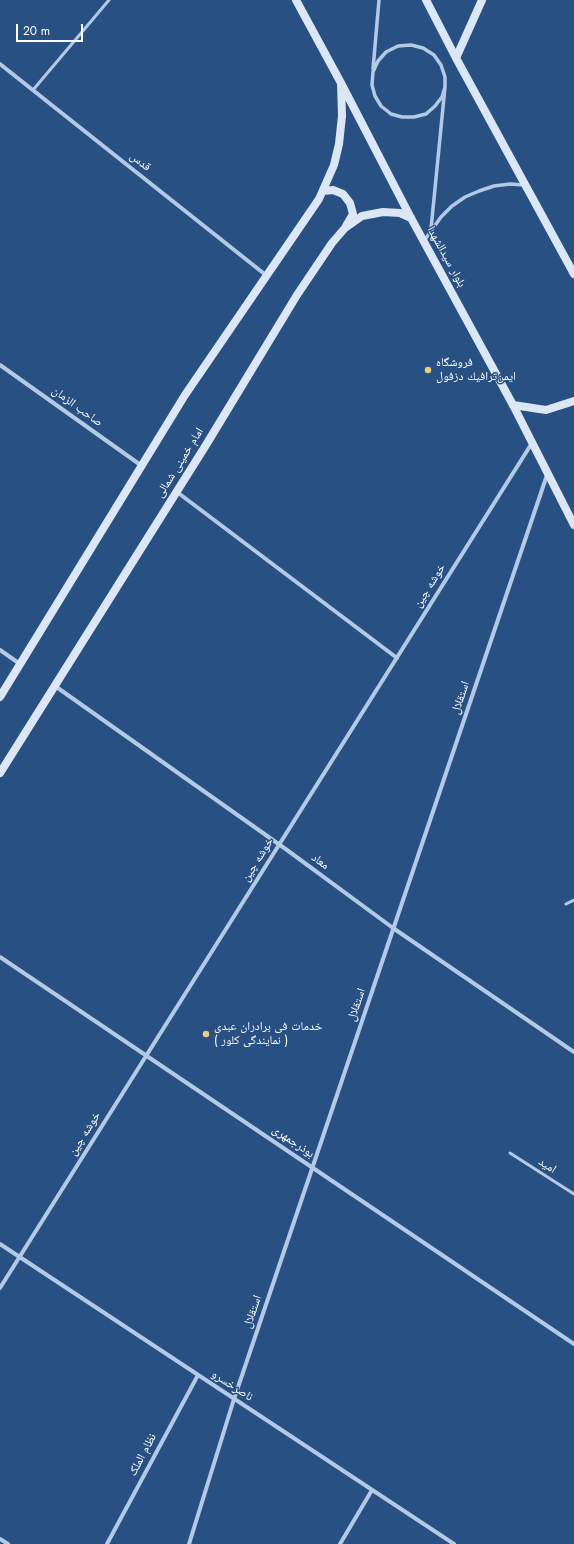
<!DOCTYPE html>
<meta charset="utf-8">
<style>
body{margin:0}
#map{position:relative;width:574px;height:1544px;overflow:hidden;background:#295082;font-family:Jost,sans-serif}
canvas{display:block}
.scale{position:absolute;left:16px;top:24px;width:67px;height:18px;box-sizing:border-box;border:2px solid #fff;border-top:0;padding-left:5px;font-size:12px;line-height:14px;white-space:nowrap;color:#fff;-webkit-text-stroke:3px #295082;paint-order:stroke}
</style>
<div id="map">
<canvas width="574" height="1544"></canvas>
<div class="scale">20 m</div>
</div>
<script>
const c = document.querySelector('canvas').getContext('2d');
c.lineJoin = 'round';
function shape(rows) {
  const path = new Path2D();
  for (const r of rows) {
    path.moveTo(r[0], r[1]);
    for (let i = 2; i < r.length; i += 2) path.lineTo(r[i], r[i + 1]);
  }
  return path;
}
function stroke(path, color, width, dash) {
  c.strokeStyle = color;
  c.lineWidth = width;
  c.lineCap = dash ? 'butt' : 'round';
  c.setLineDash(dash || []);
  c.stroke(path);
}
function drawText(font, color, halo, rows, align = 'center') {
  c.font = font + ' Jost,"Noto Naskh Arabic",sans-serif';
  c.lineWidth = 3;
  c.setLineDash([]);
  c.textBaseline = 'middle';
  c.strokeStyle = halo;
  c.fillStyle = color;
  for (const [text, x, y, turn = 0] of rows) {
    c.save();
    c.translate(x, y);
    c.rotate((+turn || 0) * Math.PI / 180);
    c.textAlign = isNaN(turn) ? turn : align;
    if (halo) c.strokeText(text, 0, 0);
    c.fillText(text, 0, 0);
    c.restore();
  }
}
const service = shape([
 [33,90,109,0],
 [566,904,574,900],
 [510,1153,574,1194]
]);
const pedestrian = shape([
 [373,69,379,0],
 [431,229,445,87,445,77,441,65,434,55,423,48,411,45,398,46,386,52,378,61,373,72,372,85,375,96,381,106,391,114,402,117,414,117,426,114,435,106,442,97,445,87],
 [424,241,441,217,452,206,465,197,479,191,494,186,510,184,524,185]
]);
const minor = shape([
 [0,64,267,276],
 [0,365,142,466],
 [177,492,397,658],
 [0,650,20,664],
 [55,686,287,850,393,928,574,1052],
 [0,957,574,1344],
 [0,1244,454,1544],
 [0,1288,532,443],
 [0,1539,8,1544],
 [107,1544,198,1375],
 [189,1544,234,1399,547,475],
 [340,1544,372,1490]
]);
const secondary = shape([
 [296,0,341,83,411,218,513,405,574,525],
 [426,0,456,58,574,274],
 [456,58,482,0],
 [323,191,333,190,343,194,350,203,353,214,346,226],
 [513,405,546,410,574,401],
 [0,697,185,395,319,199,334,165,339,144,342,116,341,83],
 [0,773,206,445,297,295,332,243,345,228,362,216,383,212,400,213,411,218]
]);
const markers = [
 [428,370,4,"#edcc7a"],
 [206,1034,4,"#edcc7a"]
];
const streetNames = [
 ["قدس",140,162,38],
 ["بلوار سیدالشهدا",446,257,61],
 ["صاحب الزمان",77,407,36],
 ["امام خمینی شمالی",180,463,-58],
 ["خوشه چین",430,586,-58],
 ["استقلال",461,698,-71],
 ["خوشه چین",258,860,-58],
 ["معاد",320,862,36],
 ["استقلال",357,1005,-71],
 ["خوشه چین",85,1134,-58],
 ["بوذرجمهری",293,1142,34],
 ["امید",547,1166,33],
 ["استقلال",253,1312,-71],
 ["ناصرخسرو",232,1386,33],
 ["نظام الملک",143,1455,-62]
];
const poiNames = [
 ["فروشگاه",436,363],
 ["ايمن‌ترافيك دزفول",436,377],
 ["خدمات فی برادران عبدی",214,1027],
 ["( نمایندگی کلور )",214,1041]
];
stroke(service, '#b3cae6', 3);
stroke(pedestrian, '#b3cae6', 3.5);
stroke(minor, '#b3cae6', 4);
stroke(secondary, '#dce7f6', 8);
for (const [x, y, r, color] of markers) {
  const dot = new Path2D();
  dot.arc(x, y, r, 0, 2 * Math.PI);
  c.fillStyle = color;
  c.fill(dot);
  stroke(dot, '#295082', 1.5);
}
drawText('12px', '#fff', '#295082', streetNames);
drawText('12px', '#fff', '#295082', poiNames, 'left');
</script>
